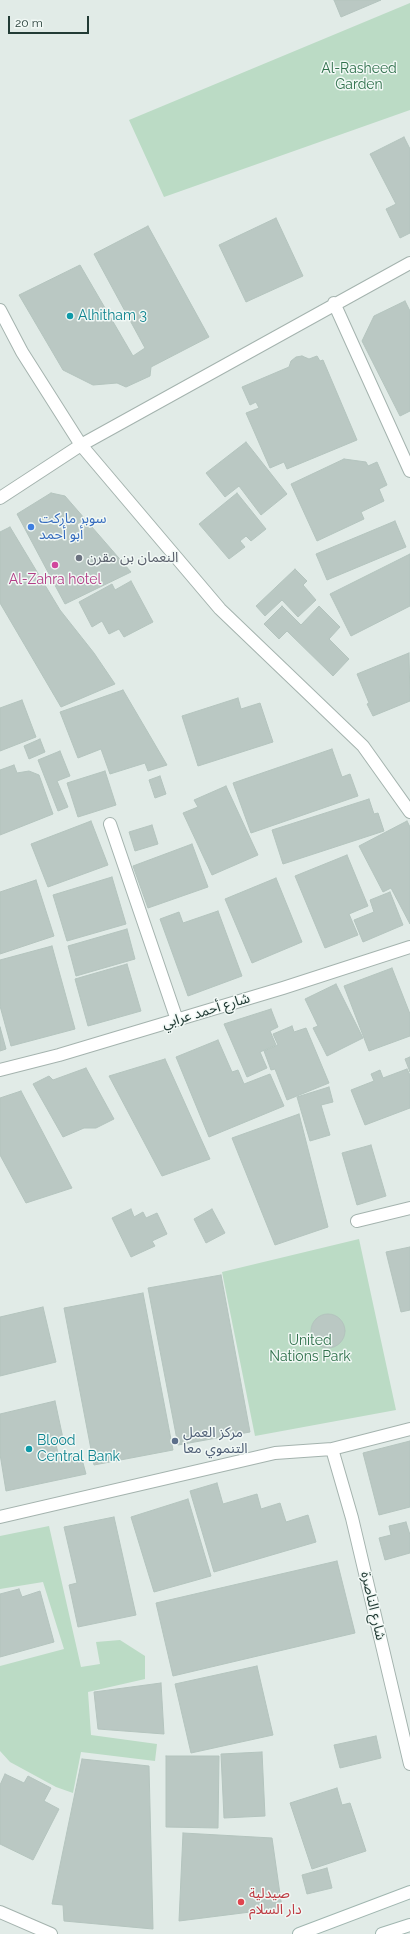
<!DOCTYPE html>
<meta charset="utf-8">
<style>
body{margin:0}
#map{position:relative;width:410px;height:1934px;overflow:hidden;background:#e1ebe7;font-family:Raleway,sans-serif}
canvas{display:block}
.scale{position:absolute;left:8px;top:16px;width:81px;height:18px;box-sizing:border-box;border:2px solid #223b35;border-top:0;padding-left:5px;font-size:12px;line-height:14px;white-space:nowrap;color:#223b35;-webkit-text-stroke:3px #f1f8f5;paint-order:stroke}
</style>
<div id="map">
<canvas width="410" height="1934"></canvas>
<div class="scale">20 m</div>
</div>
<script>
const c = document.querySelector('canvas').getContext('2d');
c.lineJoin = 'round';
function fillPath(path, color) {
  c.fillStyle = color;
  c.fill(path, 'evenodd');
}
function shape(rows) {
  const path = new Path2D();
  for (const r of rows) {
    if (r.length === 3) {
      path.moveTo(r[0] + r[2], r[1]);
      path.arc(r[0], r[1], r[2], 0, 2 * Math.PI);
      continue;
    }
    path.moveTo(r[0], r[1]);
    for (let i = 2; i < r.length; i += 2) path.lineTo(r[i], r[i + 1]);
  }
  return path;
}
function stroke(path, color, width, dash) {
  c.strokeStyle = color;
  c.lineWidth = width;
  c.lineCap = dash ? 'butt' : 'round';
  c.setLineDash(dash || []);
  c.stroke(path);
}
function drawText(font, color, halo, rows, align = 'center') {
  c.font = font + ' Raleway,"Noto Sans Arabic",sans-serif';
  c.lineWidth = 3;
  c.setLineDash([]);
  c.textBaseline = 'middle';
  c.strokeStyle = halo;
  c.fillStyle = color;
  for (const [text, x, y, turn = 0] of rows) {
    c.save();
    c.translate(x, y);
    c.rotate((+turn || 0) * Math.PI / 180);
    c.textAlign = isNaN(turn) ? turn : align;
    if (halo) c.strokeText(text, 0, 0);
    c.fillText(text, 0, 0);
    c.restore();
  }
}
const green = shape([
 [410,3,410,110,164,197,129,120],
 [359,1239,396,1410,255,1436,222,1272],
 [49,1526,81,1667,100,1664,96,1642,120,1640,145,1656,145,1679,88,1692,91,1735,157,1744,155,1761,81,1752,73,1793,56,1787,10,1762,0,1751,0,1666,64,1649,43,1582,0,1589,0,1536]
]);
const building = shape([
 [334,0,381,0,341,17,334,0],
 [404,137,410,149,410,233,400,238,386,209,396,204,370,154,404,137],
 [276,218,303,276,246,302,219,245,276,218],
 [148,226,209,337,151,367,150,376,126,387,117,383,93,385,63,370,19,295,80,265,133,356,145,348,94,254,148,226],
 [405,301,410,311,410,411,400,416,362,341,374,316,405,301],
 [302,356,309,359,317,356,320,361,323,360,357,440,287,469,284,462,270,468,246,413,259,408,256,402,250,405,242,387,289,367,291,361,296,357,302,356],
 [246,442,287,494,261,515,239,486,225,497,206,473,246,442],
 [344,459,366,462,368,466,377,462,387,485,379,489,384,501,361,512,364,519,317,541,291,484,344,459],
 [51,493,65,496,131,572,65,604,17,514,51,493],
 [237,493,266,529,251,541,246,536,240,541,245,547,229,559,199,524,237,493],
 [395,521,406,547,327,580,316,554,395,521],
 [10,527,60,610,94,653,115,684,61,707,0,603,0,532,10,527],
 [410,554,410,606,351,636,330,594,410,554],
 [295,569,307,581,303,585,316,600,298,617,282,600,265,616,256,606,295,569],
 [131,581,153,622,124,637,119,629,109,634,102,621,92,627,79,602,112,584,115,590,131,581],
 [282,606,301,625,319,606,340,627,329,639,349,659,333,676,287,631,279,639,264,624,282,606],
 [409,653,410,701,373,716,367,704,369,703,357,674,409,653],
 [123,690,167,765,148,771,145,763,110,774,101,749,78,758,60,712,123,690],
 [238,698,241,709,260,703,273,742,198,766,182,716,238,698],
 [22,700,36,737,0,751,0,708,22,700],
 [40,739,45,752,29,759,24,746,40,739],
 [332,749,342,777,350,774,358,796,251,833,233,783,332,749],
 [60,751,70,776,57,781,68,807,58,811,38,760,60,751],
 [14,765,17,773,29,771,39,775,53,814,0,835,0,770,14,765],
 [105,771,116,805,78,817,67,783,105,771],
 [160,776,166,794,155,798,149,780,160,776],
 [226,786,258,855,212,875,183,813,198,807,194,800,226,786],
 [369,799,374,814,378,813,384,831,283,864,272,830,369,799],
 [91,821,108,865,48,887,31,844,91,821],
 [407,821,410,827,410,924,391,888,383,892,359,846,407,821],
 [152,825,158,844,135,851,129,832,152,825],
 [192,844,208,887,148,908,133,866,192,844],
 [347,855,368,906,349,914,358,935,325,948,295,876,347,855],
 [112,877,126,924,67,941,53,895,112,877],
 [276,878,302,942,252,963,225,899,276,878],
 [36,880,54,936,0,954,0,892,36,880],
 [390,892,403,925,363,942,354,920,374,912,370,900,390,892],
 [218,911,242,976,188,996,160,919,179,912,183,923,218,911],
 [127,929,135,959,76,976,68,946,127,929],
 [52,946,75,1029,11,1046,0,1006,0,960,52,946],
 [127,964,141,1011,88,1026,75,979,127,964],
 [392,968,410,1014,410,1036,369,1051,344,986,392,968],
 [336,984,363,1038,327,1056,313,1028,318,1026,305,999,336,984],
 [271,1009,278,1027,270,1031,276,1045,260,1052,267,1068,247,1077,224,1024,271,1009],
 [292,1026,294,1032,306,1028,329,1083,287,1100,275,1069,271,1070,264,1051,278,1045,273,1034,292,1026],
 [0,1027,6,1049,0,1051,0,1027],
 [218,1040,232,1072,238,1070,244,1084,270,1074,284,1106,209,1137,176,1057,218,1040],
 [410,1057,410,1072,405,1059,410,1057],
 [165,1059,210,1159,162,1176,109,1076,165,1059],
 [86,1068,114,1119,96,1128,84,1128,63,1137,33,1084,49,1076,53,1080,86,1068],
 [407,1069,410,1075,410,1108,365,1125,351,1090,374,1081,371,1074,380,1070,383,1078,407,1069],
 [329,1087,333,1102,321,1105,330,1135,310,1141,297,1097,329,1087],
 [21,1091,72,1188,26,1203,0,1155,0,1098,21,1091],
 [299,1114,328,1227,275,1245,232,1138,299,1114],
 [371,1145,386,1196,357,1205,342,1153,371,1145],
 [131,1209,134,1217,143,1212,146,1218,157,1213,167,1234,152,1241,155,1246,131,1257,112,1218,131,1209],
 [212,1209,225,1233,206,1243,194,1219,212,1209],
 [410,1247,410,1310,401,1312,386,1252,410,1247],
 [221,1275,250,1432,178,1445,148,1288,221,1275],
 [143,1293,173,1450,94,1465,64,1308,143,1293],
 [43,1307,56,1362,0,1376,0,1317,43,1307],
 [328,1331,17],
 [55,1401,64,1443,56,1445,59,1457,80,1452,86,1474,6,1491,0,1454,0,1414,55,1401],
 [410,1441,410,1507,379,1515,363,1453,410,1441],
 [217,1483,223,1504,257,1494,261,1509,280,1503,286,1522,308,1515,316,1542,214,1572,190,1491,217,1483],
 [188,1499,211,1576,154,1592,131,1517,188,1499],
 [114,1517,136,1615,78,1627,69,1585,77,1583,64,1527,114,1517],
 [406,1522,410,1535,410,1553,385,1560,379,1538,391,1535,389,1526,406,1522],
 [337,1561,355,1633,173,1676,156,1603,337,1561],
 [19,1589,22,1597,40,1591,54,1642,0,1657,0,1594,19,1589],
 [257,1666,273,1735,191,1753,175,1684,257,1666],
 [161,1683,164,1734,98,1729,94,1692,161,1683],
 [376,1736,381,1758,340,1768,334,1745,376,1736],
 [262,1752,265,1816,224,1818,221,1754,262,1752],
 [166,1756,219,1756,218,1828,166,1827,166,1756],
 [82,1759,149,1766,153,1929,64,1921,63,1905,52,1904,82,1759],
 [5,1774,24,1783,28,1776,51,1788,44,1801,59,1809,33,1860,0,1844,0,1785,5,1774],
 [337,1788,342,1805,350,1803,366,1851,312,1869,290,1803,337,1788],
 [183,1833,272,1838,282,1908,179,1921,183,1833],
 [327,1868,332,1888,307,1894,302,1875,327,1868]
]);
const street = shape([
 [334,303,410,471],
 [0,310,22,352,81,445,220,609,363,746,410,812],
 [0,498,81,445,410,263],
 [110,824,177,1020],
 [0,1070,59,1055,283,988,410,947],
 [357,1221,410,1208],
 [332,1449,352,1518,410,1764],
 [0,1517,275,1453,332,1449,410,1429],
 [0,1912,51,1934]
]);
const secondary = shape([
 [299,1934,410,1892],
 [382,1934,410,1925]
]);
const markers = [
 [70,316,4,"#0f9aa8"],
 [31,527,4,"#3f7fe0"],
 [79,558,4,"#6b7280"],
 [55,565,4,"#d1479c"],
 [175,1441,4,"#5c6f8a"],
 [29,1449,4,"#0f9aa8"],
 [241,1902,4,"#e0444e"]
];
const parkNames = [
 ["Al-Rasheed",359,69],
 ["Garden",359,85],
 ["United",310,1341],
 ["Nations Park",310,1357]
];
const cultureNames = [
 ["Alhitham 3",78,316],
 ["Blood",37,1441],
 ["Central Bank",37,1457]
];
const shopNames = [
 ["سوبر ماركت",39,519],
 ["أبو أحمد",39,535]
];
const worshipNames = [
 ["النعمان بن مقرن",87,558]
];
const hotelNames = [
 ["Al-Zahra hotel",55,580]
];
const streetNames = [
 ["شارع أحمد عرابي",206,1011,-17],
 ["شارع الناصرة",373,1606,77]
];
const serviceNames = [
 ["مركز العمل",183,1433],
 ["التنموي معا",183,1449]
];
const healthNames = [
 ["صيدلية",249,1894],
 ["دار السلام",249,1910]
];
fillPath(green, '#bbdbc5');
fillPath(building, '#bac8c3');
stroke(building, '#b4c4be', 1);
stroke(street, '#a4b3ae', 14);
stroke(secondary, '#a0b6b0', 14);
stroke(street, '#fff', 12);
stroke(secondary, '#fff', 12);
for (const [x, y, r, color] of markers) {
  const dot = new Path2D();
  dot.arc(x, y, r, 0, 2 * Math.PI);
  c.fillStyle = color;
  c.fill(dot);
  stroke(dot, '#f1f8f5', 1.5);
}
drawText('14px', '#2f704b', '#f1f8f5', parkNames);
drawText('14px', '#0d838f', '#f1f8f5', cultureNames, 'left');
drawText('14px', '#366cbe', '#f1f8f5', shopNames, 'left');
drawText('14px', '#5b616d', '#f1f8f5', worshipNames, 'left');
drawText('14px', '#b23c85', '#f1f8f5', hotelNames);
drawText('14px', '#223b35', '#f1f8f5', streetNames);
drawText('14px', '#4e5e75', '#f1f8f5', serviceNames, 'left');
drawText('14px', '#be3a42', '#f1f8f5', healthNames, 'left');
</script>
